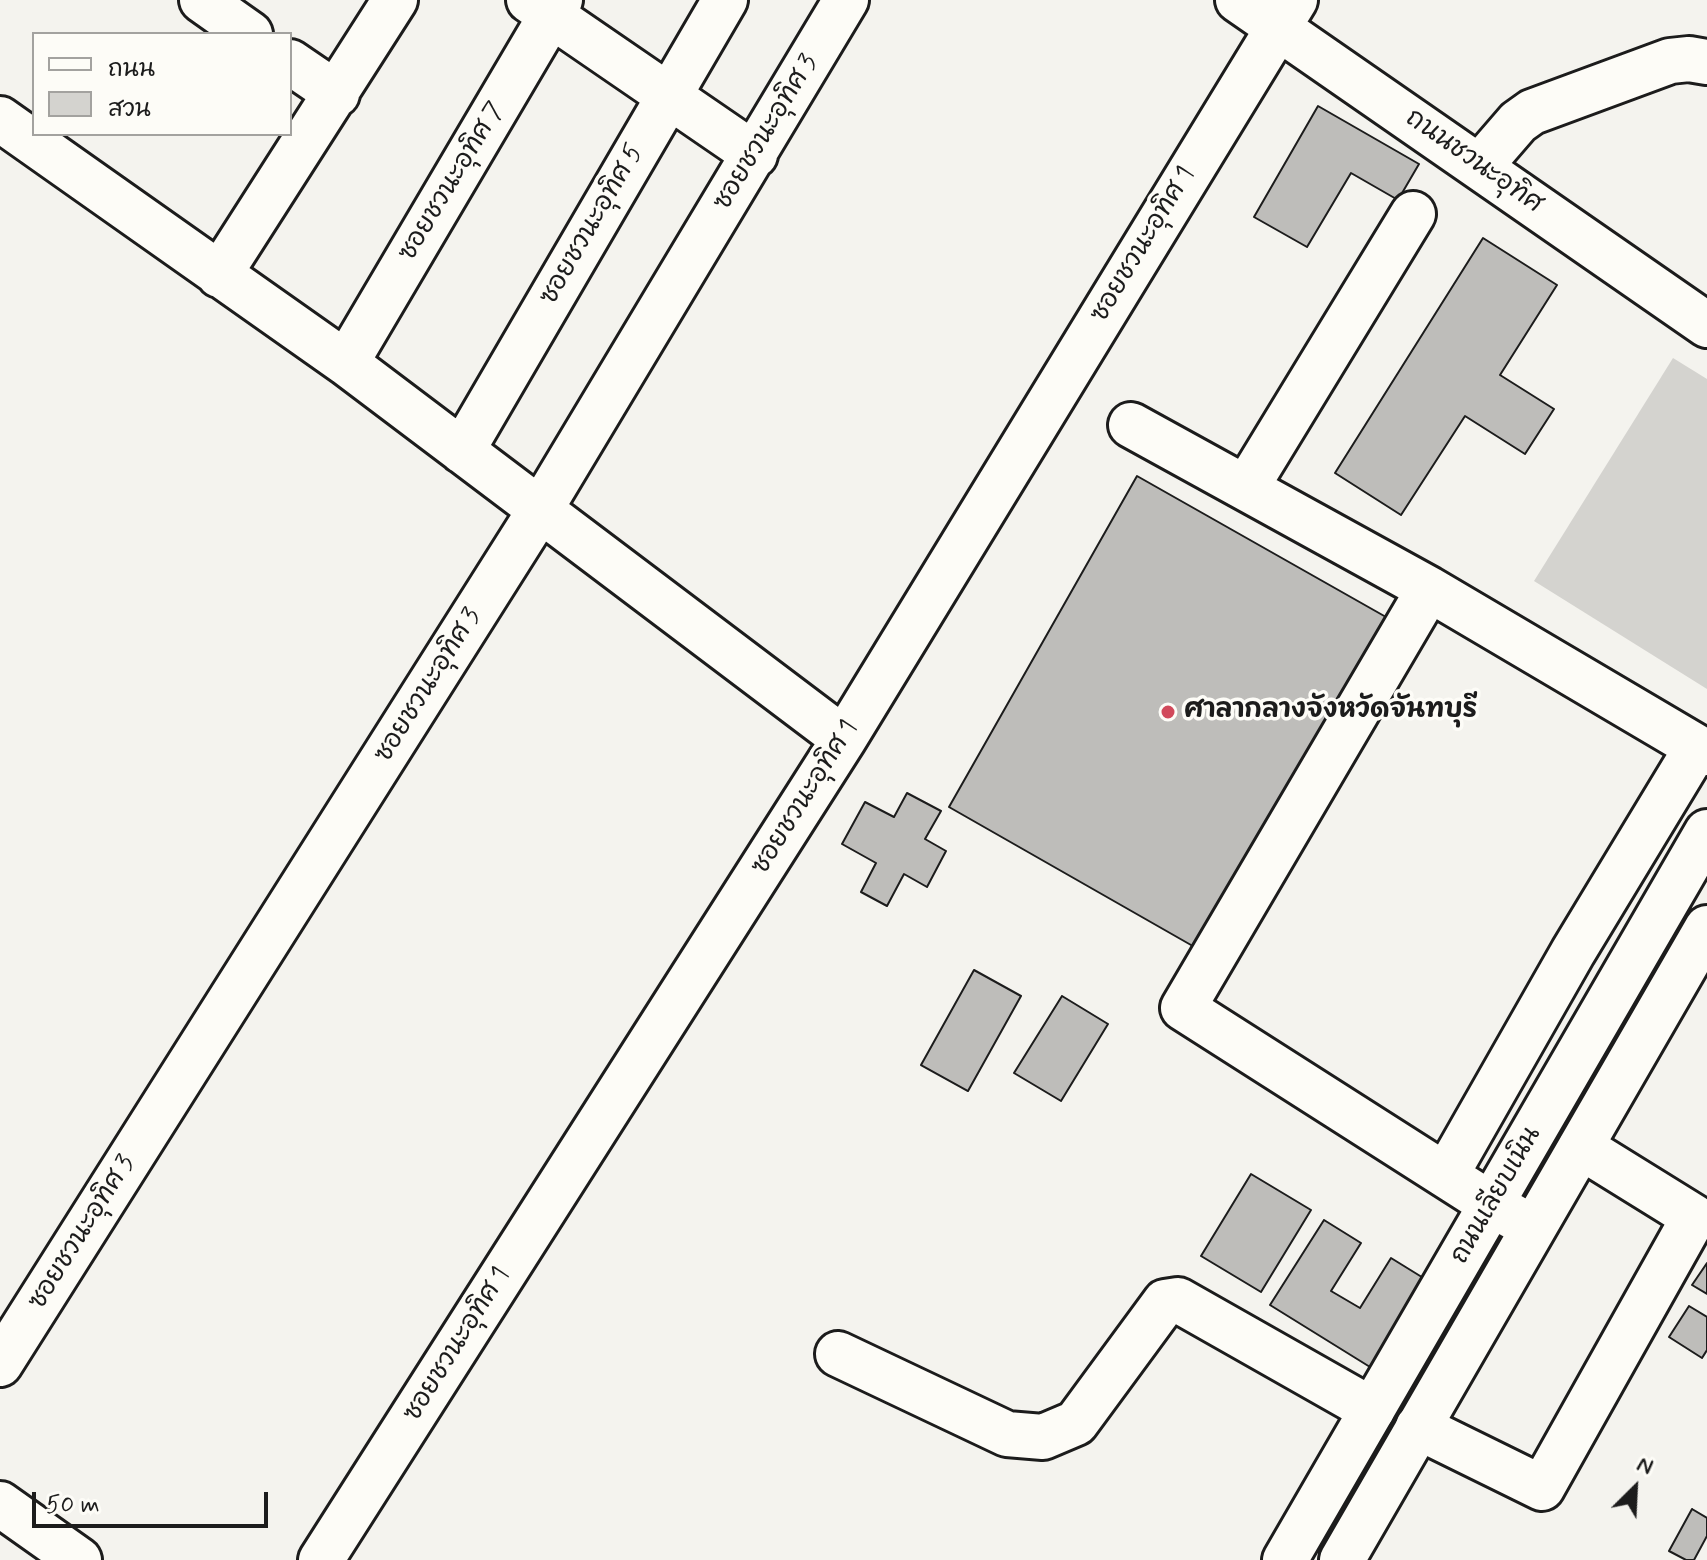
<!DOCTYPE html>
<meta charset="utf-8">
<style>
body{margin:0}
#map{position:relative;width:1707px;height:1560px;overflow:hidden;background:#f4f3ee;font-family:Mynerve,"Playpen Sans Thai",sans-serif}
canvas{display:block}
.legend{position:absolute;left:32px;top:32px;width:260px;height:104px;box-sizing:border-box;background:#fdfcf7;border:2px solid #a3a29f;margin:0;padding:10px 14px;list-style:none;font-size:24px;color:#1c1c1c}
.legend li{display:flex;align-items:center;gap:16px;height:40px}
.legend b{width:40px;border:2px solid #a3a29f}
.north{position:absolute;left:1595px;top:1448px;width:80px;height:80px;-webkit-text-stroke:6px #fdfcf7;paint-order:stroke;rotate:24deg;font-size:22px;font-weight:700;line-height:32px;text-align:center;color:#1c1c1c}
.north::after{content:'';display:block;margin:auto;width:28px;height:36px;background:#1c1c1c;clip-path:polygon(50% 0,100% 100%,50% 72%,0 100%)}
.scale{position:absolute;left:32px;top:1492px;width:236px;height:36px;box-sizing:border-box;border:4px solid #1c1c1c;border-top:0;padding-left:10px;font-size:24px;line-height:28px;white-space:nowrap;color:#1c1c1c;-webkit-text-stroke:6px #fdfcf7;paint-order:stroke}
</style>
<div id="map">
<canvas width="1707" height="1560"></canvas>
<ul class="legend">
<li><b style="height:10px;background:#fdfcf7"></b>ถนน</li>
<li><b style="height:22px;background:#d4d3cf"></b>สวน</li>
</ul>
<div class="north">N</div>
<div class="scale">50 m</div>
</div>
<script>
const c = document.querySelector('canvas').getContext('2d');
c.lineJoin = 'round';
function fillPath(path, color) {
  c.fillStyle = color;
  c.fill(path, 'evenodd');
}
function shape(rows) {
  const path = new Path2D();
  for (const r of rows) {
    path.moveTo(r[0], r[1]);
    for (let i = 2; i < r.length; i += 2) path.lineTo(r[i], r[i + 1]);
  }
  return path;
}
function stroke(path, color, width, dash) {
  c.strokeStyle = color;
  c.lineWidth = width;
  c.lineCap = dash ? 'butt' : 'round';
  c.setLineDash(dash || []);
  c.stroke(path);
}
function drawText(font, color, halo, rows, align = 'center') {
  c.font = font + ' Mynerve,"Playpen Sans Thai",sans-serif';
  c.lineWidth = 7;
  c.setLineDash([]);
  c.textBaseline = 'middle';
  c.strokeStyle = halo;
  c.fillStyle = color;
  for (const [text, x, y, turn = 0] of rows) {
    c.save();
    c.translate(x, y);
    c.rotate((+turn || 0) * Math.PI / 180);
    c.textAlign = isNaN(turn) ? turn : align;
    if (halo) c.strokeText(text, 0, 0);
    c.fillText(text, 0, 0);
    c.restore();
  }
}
const green = shape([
 [1673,358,1707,379,1707,689,1534,581]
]);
const building = shape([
 [1318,106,1419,164,1398,200,1351,173,1307,247,1254,217,1318,106],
 [1483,238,1557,285,1500,375,1554,409,1525,454,1465,416,1401,515,1335,473,1483,238],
 [1137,476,1386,617,1198,949,949,807,1137,476],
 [907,793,941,811,925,839,946,851,927,887,904,874,887,906,861,892,876,863,842,844,865,802,894,817,907,793],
 [974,970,1021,996,968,1091,921,1065,974,970],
 [1062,996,1108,1024,1061,1101,1014,1073,1062,996],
 [1251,1174,1311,1210,1261,1292,1201,1256,1251,1174],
 [1324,1220,1361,1243,1331,1291,1360,1308,1391,1258,1425,1279,1370,1367,1270,1305,1324,1220],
 [1707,1263,1707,1294,1692,1285,1707,1263],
 [1689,1306,1707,1317,1707,1350,1702,1358,1669,1337,1689,1306],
 [1692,1509,1707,1518,1707,1536,1694,1560,1686,1560,1669,1551,1692,1509]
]);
const minor = shape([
 [202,0,250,34],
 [529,0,755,155],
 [1238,0,1707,325],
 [290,62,337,94],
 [0,119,346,363,844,739],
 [1480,166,1518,122,1532,112,1670,61,1689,59,1707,62],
 [219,275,395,0],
 [346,363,560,0],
 [1131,425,1429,589],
 [462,451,725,0],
 [1246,488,1413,214],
 [1446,1175,1573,952,1697,747],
 [1532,1227,1492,1205,1183,1008,1429,589,1707,753],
 [838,1354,1007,1434,1043,1437,1076,1423,1165,1302,1178,1300,1372,1410],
 [0,1364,540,510,846,0],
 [1418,1427,1542,1488,1694,1217,1581,1147],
 [0,1504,79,1560],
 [321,1560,844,739,1295,0]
]);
const major = shape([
 [1285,1560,1707,832],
 [1342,1560,1707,928]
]);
const markers = [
 [1168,712,8,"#d1495b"]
];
const streetNames = [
 ["ซอยชวนะอุทิศ 3",767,133,-59],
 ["ถนนชวนะอุทิศ",1473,162,35],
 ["ซอยชวนะอุทิศ 7",453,182,-59],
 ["ซอยชวนะอุทิศ 5",593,225,-60],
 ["ซอยชวนะอุทิศ 1",1144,245,-59],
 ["ซอยชวนะอุทิศ 3",429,686,-58],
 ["ซอยชวนะอุทิศ 1",806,798,-58],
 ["ถนนเลียบเนิน",1497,1196,-60],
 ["ซอยชวนะอุทิศ 3",83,1233,-58],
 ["ซอยชวนะอุทิศ 1",458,1345,-58]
];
const poiNames = [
 ["ศาลากลางจังหวัดจันทบุรี",1184,712]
];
fillPath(green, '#d4d3cf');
fillPath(building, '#bebdba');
stroke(building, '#1c1c1c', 2);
stroke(minor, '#1c1c1c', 50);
stroke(major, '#1c1c1c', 50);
stroke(minor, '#fdfcf7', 44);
stroke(major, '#fdfcf7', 44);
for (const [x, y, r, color] of markers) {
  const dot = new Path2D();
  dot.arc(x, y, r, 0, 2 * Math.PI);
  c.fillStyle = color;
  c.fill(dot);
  stroke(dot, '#fdfcf7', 3);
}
drawText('26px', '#1c1c1c', '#fdfcf7', streetNames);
drawText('bold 26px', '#1c1c1c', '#fdfcf7', poiNames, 'left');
</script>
